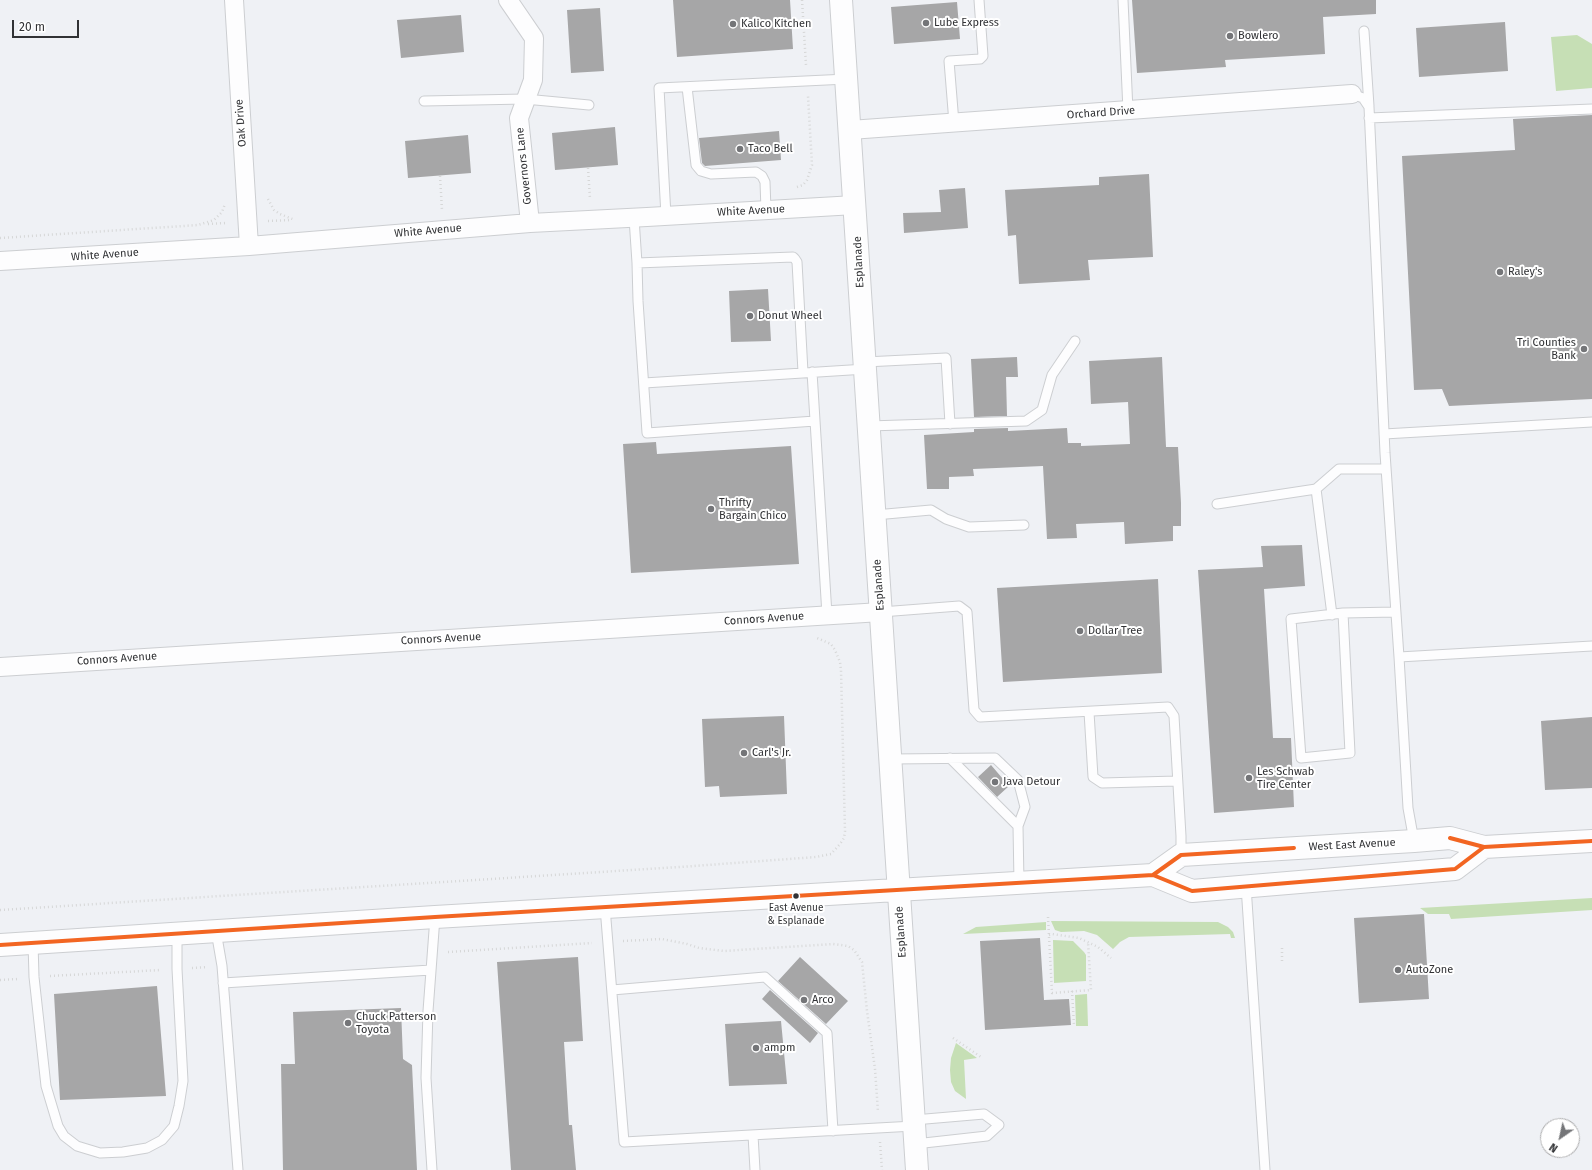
<!DOCTYPE html>
<style>
body{margin:0}
#map{position:relative;width:1592px;height:1170px;overflow:hidden;background:#eff1f5;font-family:"Fira Sans",sans-serif}
canvas{display:block}
.north{position:absolute;left:1540px;top:1118px;width:40px;height:40px;box-sizing:border-box;background:#fff;border:1px solid #adadae;border-radius:50%;rotate:214deg;font-size:11px;font-weight:700;line-height:16px;text-align:center;color:#313235}
.north::after{content:'';display:block;margin:auto;width:14px;height:18px;background:#747578;clip-path:polygon(50% 0,100% 100%,50% 72%,0 100%)}
.scale{position:absolute;left:12px;top:20px;width:67px;height:18px;box-sizing:border-box;border:2px solid #313235;border-top:0;padding-left:5px;font-size:12px;line-height:14px;white-space:nowrap;color:#313235;-webkit-text-stroke:3px #fff;paint-order:stroke}
</style>
<div id="map">
<canvas width="1592" height="1170"></canvas>
<div class="north">N</div>
<div class="scale">20 m</div>
</div>
<script>
const c = document.querySelector('canvas').getContext('2d');
c.lineJoin = 'round';
function fillPath(path, color) {
  c.fillStyle = color;
  c.fill(path, 'evenodd');
}
function shape(rows) {
  const path = new Path2D();
  for (const r of rows) {
    path.moveTo(r[0], r[1]);
    for (let i = 2; i < r.length; i += 2) path.lineTo(r[i], r[i + 1]);
  }
  return path;
}
function stroke(path, color, width, dash) {
  c.strokeStyle = color;
  c.lineWidth = width;
  c.lineCap = dash ? 'butt' : 'round';
  c.setLineDash(dash || []);
  c.stroke(path);
}
function drawText(font, color, halo, rows, align = 'center') {
  c.font = font + ' "Fira Sans",sans-serif';
  c.lineWidth = 4;
  c.setLineDash([]);
  c.textBaseline = 'middle';
  c.strokeStyle = halo;
  c.fillStyle = color;
  for (const [text, x, y, turn = 0] of rows) {
    c.save();
    c.translate(x, y);
    c.rotate((+turn || 0) * Math.PI / 180);
    c.textAlign = isNaN(turn) ? turn : align;
    if (halo) c.strokeText(text, 0, 0);
    c.fillText(text, 0, 0);
    c.restore();
  }
}
const green = shape([
 [1577,35,1592,44,1592,88,1556,91,1551,37],
 [1592,898,1592,910,1451,919,1449,914,1428,914,1420,908],
 [1051,921,1218,922,1228,927,1233,932,1235,938,1231,938,1230,934,1129,937,1120,942,1113,949,1097,935,1084,931,1061,932,1055,930],
 [1046,922,1046,930,963,934,976,927],
 [1053,940,1073,941,1084,952,1086,955,1086,981,1054,983],
 [1087,994,1088,1026,1076,1026,1075,995],
 [956,1043,977,1058,964,1060,966,1099,955,1091,951,1082,950,1070,951,1058]
]);
const building = shape([
 [673,0,790,0,793,49,677,57],
 [1132,0,1376,0,1376,14,1323,17,1325,54,1225,60,1226,67,1137,73],
 [957,2,960,39,894,44,891,7],
 [600,8,604,71,571,73,567,10],
 [461,15,464,52,401,58,397,20],
 [1505,22,1508,71,1419,77,1416,28],
 [1592,115,1592,399,1449,406,1442,389,1414,390,1402,156,1515,150,1513,119],
 [615,127,618,165,555,170,552,133],
 [779,131,781,160,705,166,702,163,699,138],
 [468,135,471,173,408,178,405,141],
 [1149,174,1153,257,1088,260,1090,280,1019,284,1016,235,1008,236,1005,190,1099,185,1099,177],
 [965,188,968,228,904,233,903,213,941,212,939,190],
 [768,289,771,341,731,342,729,291],
 [1017,357,1018,377,1006,377,1007,416,974,417,971,359],
 [1162,357,1166,447,1178,447,1181,503,1181,526,1173,526,1173,541,1125,544,1124,522,1076,524,1077,538,1047,539,1043,466,973,469,974,476,949,477,949,489,927,489,924,435,974,432,974,429,1008,428,1008,431,1067,428,1068,443,1081,443,1081,446,1130,444,1128,402,1091,404,1089,361],
 [656,442,657,454,791,446,799,564,631,573,623,444],
 [1302,545,1305,586,1264,589,1273,738,1291,738,1294,807,1214,813,1198,570,1263,567,1261,546],
 [1158,579,1162,673,1003,682,997,588],
 [784,716,787,794,720,797,719,786,705,787,702,719],
 [1592,717,1592,788,1545,790,1541,721],
 [991,765,1009,786,997,797,978,777],
 [1424,914,1429,999,1359,1003,1354,918],
 [1040,938,1044,1000,1069,999,1071,1025,985,1030,980,941],
 [578,957,583,1041,564,1042,569,1125,572,1125,576,1170,511,1170,497,962],
 [800,957,848,1001,826,1024,778,981],
 [157,986,166,1096,60,1100,54,994],
 [770,990,818,1033,810,1043,762,999],
 [401,1008,403,1059,412,1065,417,1170,283,1170,281,1064,295,1064,293,1012],
 [781,1021,787,1084,729,1086,725,1024]
]);
const path = shape([
 [802,0,806,65],
 [588,168,590,199],
 [440,176,442,210],
 [797,187,803,185,807,180,812,165,808,96],
 [268,199,274,210,280,214,295,220],
 [268,221,291,220],
 [208,224,227,223],
 [0,238,198,225,214,220,222,212,225,204],
 [0,910,680,867,816,857,831,854,840,844,844,838,845,831,841,670,840,662,835,650,831,644,817,638],
 [1048,917,1052,993,1091,990,1088,942],
 [1049,935,1052,934,1079,938,1098,947,1111,958],
 [623,941,662,939,687,944,699,948,724,951,833,944,848,946,854,950,862,962,867,1011,875,1069,878,1112],
 [1282,948,1282,963],
 [448,952,592,943],
 [192,968,207,967],
 [50,976,161,970],
 [0,980,19,979],
 [1072,991,1074,1025],
 [953,1038,981,1057],
 [880,1142,882,1170]
]);
const lane = shape([
 [1123,0,1128,111],
 [1364,31,1369,106],
 [687,87,696,165,701,171,711,174,756,172,762,176,765,182,766,210],
 [1352,94,1363,98,1369,107,1385,453,1399,657],
 [424,101,525,99,589,105],
 [1369,118,1592,109],
 [954,123,949,61,980,59,983,56,979,0],
 [666,216,659,88,847,79],
 [634,218,637,263,793,257,795,259,797,262,803,372],
 [637,263,638,301,647,433,815,421],
 [865,362,946,358,950,424],
 [812,372,827,615],
 [644,383,866,369],
 [869,426,1026,421,1042,410,1052,375,1075,341],
 [1384,434,1592,422],
 [1316,489,1339,469,1386,469],
 [1217,504,1316,489,1332,615],
 [875,515,931,510,946,519,969,527,1024,525],
 [881,612,959,606,967,612,974,710,980,717,1168,707,1174,716,1181,836,1181,855],
 [1343,613,1350,753,1301,758,1291,619,1343,613,1396,612],
 [1089,712,1093,777,1102,783,1177,781],
 [950,758,1018,826],
 [891,759,995,758,1018,780,1025,807,1018,826,1019,883],
 [1414,841,1408,808,1399,657,1592,646],
 [1246,886,1265,1170],
 [605,907,624,1142,914,1126],
 [216,931,222,966,238,1170],
 [33,943,34,977,46,1086,58,1126,64,1136,77,1146,100,1153,123,1152,147,1148,162,1140,174,1126,179,1106,183,1081,177,969,177,933],
 [223,983,431,970],
 [612,990,765,977,827,1033,833,1131],
 [914,1120,984,1114,999,1125,987,1136,915,1144],
 [753,1135,755,1170],
 [432,1170,426,1078,428,1011,435,917]
]);
const street = shape([
 [234,0,249,246],
 [508,0,534,38,533,80,519,118,530,223],
 [850,130,1352,94],
 [0,261,249,246,530,223,647,217,855,205],
 [0,667,881,612]
]);
const secondary = shape([
 [841,0,917,1170],
 [1153,875,1181,855,1414,841,1450,838,1484,847,1592,841],
 [0,945,435,917,1153,875,1192,891,1455,869,1484,847]
]);
const bus1 = shape([
 [1450,838,1484,847,1592,841],
 [1153,875,1181,855,1294,848],
 [0,945,435,917,1153,875,1192,891,1455,869,1484,847]
]);
const markers = [
 [926,23,4,"#747578"],
 [733,24,4,"#747578"],
 [1230,36,4,"#747578"],
 [740,149,4,"#747578"],
 [1500,272,4,"#747578"],
 [750,316,4,"#747578"],
 [1584,349,4,"#747578"],
 [711,509,4,"#747578"],
 [1080,631,4,"#747578"],
 [744,753,4,"#747578"],
 [1249,778,4,"#747578"],
 [995,782,4,"#747578"],
 [796,896,3.5,"#313235"],
 [1398,970,4,"#747578"],
 [804,1000,4,"#747578"],
 [348,1023,4,"#747578"],
 [756,1048,4,"#747578"]
];
const busNames = [
 ["East Avenue",796,908],
 ["& Esplanade",796,921]
];
const poiNames = [
 ["Lube Express",934,23],
 ["Kalico Kitchen",741,24],
 ["Bowlero",1238,36],
 ["Taco Bell",748,149],
 ["Raley's",1508,272],
 ["Donut Wheel",758,316],
 ["Tri Counties",1576,343,"right"],
 ["Bank",1576,356,"right"],
 ["Thrifty",719,503],
 ["Bargain Chico",719,516],
 ["Dollar Tree",1088,631],
 ["Carl's Jr.",752,753],
 ["Les Schwab",1257,772],
 ["Tire Center",1257,785],
 ["Java Detour",1003,782],
 ["AutoZone",1406,970],
 ["Arco",812,1000],
 ["Chuck Patterson",356,1017],
 ["Toyota",356,1030],
 ["ampm",764,1048]
];
const streetNames = [
 ["Orchard Drive",1101,113,-4],
 ["Oak Drive",241,123,-94],
 ["Governors Lane",524,166,-96],
 ["White Avenue",751,211,-3],
 ["White Avenue",428,231,-5],
 ["White Avenue",105,255,-4],
 ["Esplanade",859,262,-93],
 ["Esplanade",879,585,-94],
 ["Connors Avenue",764,619,-4],
 ["Connors Avenue",441,639,-3],
 ["Connors Avenue",117,659,-4],
 ["West East Avenue",1352,845,-3],
 ["Esplanade",901,932,-94]
];
fillPath(green, '#c6dfb5');
fillPath(building, '#a6a6a7');
stroke(lane, '#ccced1', 11);
stroke(street, '#ccced1', 20);
stroke(secondary, '#ccced1', 24);
stroke(path, '#d6d7d7', 2.5, [1, 3]);
stroke(lane, '#fdfdfe', 9);
stroke(street, '#fdfdfe', 18);
stroke(secondary, '#fdfdfe', 22);
stroke(bus1, '#f26522', 4);
for (const [x, y, r, color] of markers) {
  const dot = new Path2D();
  dot.arc(x, y, r, 0, 2 * Math.PI);
  c.fillStyle = color;
  c.fill(dot);
  stroke(dot, '#fff', 1.5);
}
drawText('10px', '#313235', '#fff', busNames);
drawText('11px', '#313235', '#fff', poiNames, 'left');
drawText('11px', '#313235', '#fff', streetNames);
</script>
